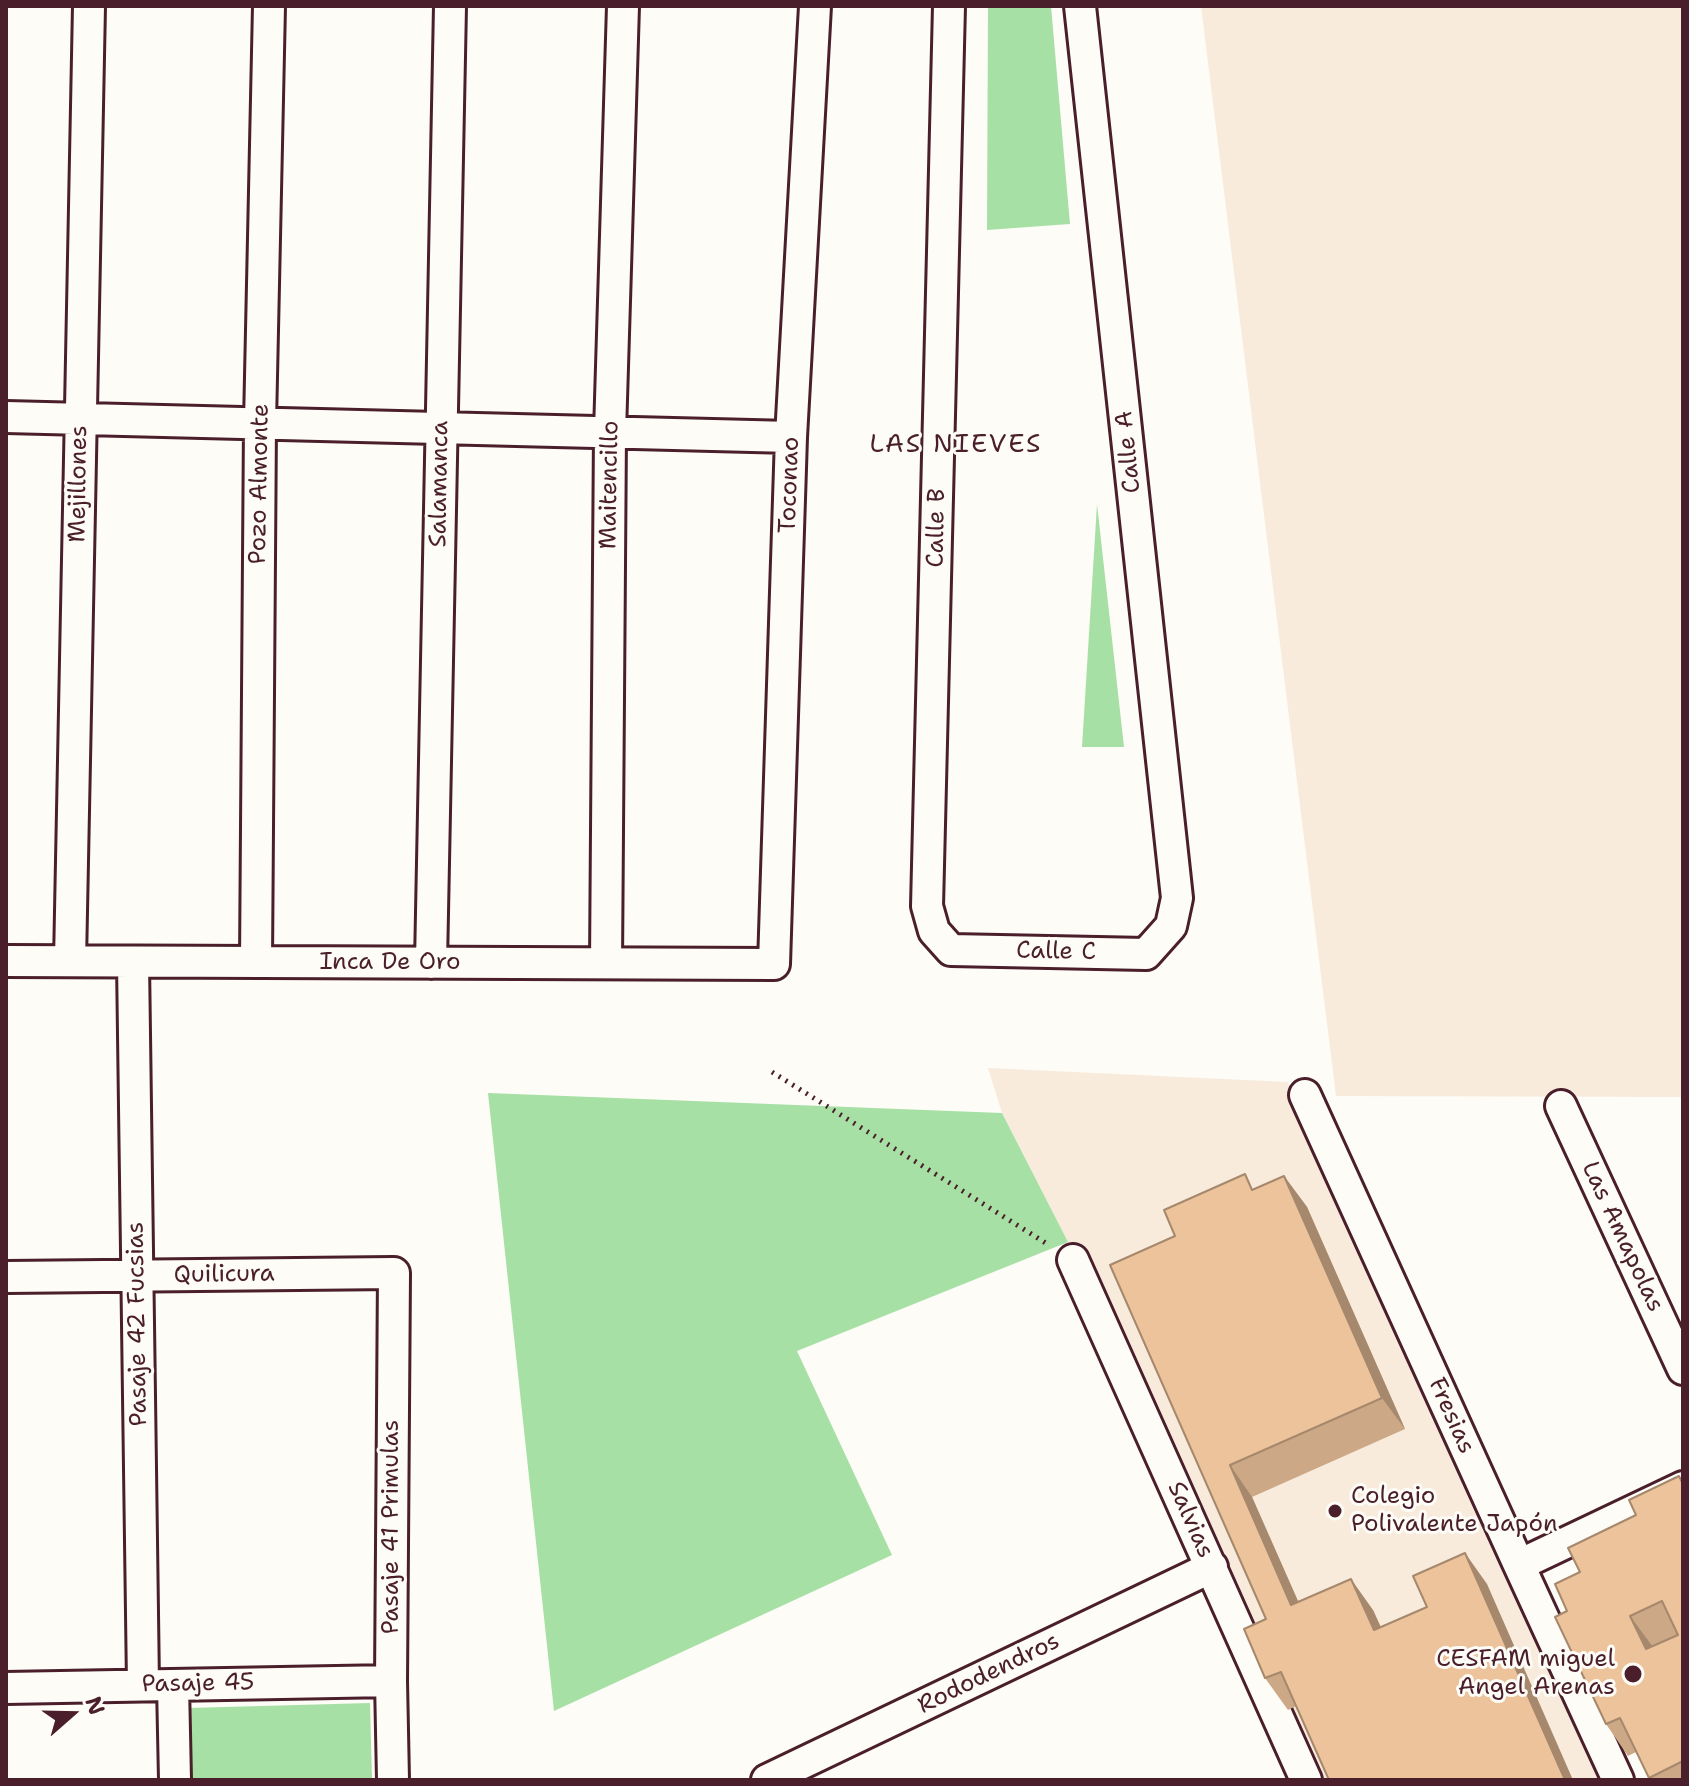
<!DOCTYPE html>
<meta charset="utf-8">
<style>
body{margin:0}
#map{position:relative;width:1689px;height:1786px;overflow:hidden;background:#fdfcf7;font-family:"Shantell Sans",sans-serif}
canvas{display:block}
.frame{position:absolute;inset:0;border:8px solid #4a1f2b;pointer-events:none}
.north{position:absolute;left:32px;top:1674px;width:80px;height:80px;-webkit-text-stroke:6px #fdfcf7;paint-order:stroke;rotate:70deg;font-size:22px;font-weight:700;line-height:32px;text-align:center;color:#4a1f2b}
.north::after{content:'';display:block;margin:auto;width:28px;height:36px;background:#4a1f2b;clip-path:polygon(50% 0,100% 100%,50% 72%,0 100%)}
</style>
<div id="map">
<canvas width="1689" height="1786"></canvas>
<div class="frame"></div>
<div class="north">N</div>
</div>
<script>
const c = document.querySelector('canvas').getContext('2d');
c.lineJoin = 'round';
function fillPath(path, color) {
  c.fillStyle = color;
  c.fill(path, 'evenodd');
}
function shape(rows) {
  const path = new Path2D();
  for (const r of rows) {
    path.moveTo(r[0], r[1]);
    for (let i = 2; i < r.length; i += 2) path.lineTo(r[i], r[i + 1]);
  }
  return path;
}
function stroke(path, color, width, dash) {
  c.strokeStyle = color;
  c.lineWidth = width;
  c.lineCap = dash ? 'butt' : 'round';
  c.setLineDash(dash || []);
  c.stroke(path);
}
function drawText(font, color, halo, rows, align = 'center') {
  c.font = font + ' "Shantell Sans",sans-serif';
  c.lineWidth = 6;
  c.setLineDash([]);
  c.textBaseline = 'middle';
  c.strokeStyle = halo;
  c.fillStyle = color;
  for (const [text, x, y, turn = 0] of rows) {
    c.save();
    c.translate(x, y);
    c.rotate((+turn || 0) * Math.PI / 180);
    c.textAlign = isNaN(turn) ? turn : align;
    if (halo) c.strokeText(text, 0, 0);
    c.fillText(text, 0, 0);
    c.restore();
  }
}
const built = shape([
 [1201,6,1683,6,1683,1097,1336,1096],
 [988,1068,1288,1082,1605,1780,1309,1780,1068,1242,1002,1113]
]);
const green = shape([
 [988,6,1051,6,1070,224,987,230],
 [1097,504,1124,747,1082,747],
 [488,1093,1002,1113,1068,1242,797,1351,892,1555,554,1711],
 [370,1703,372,1780,190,1780,188,1708]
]);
const path = shape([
 [772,1072,1049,1245]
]);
const minor = shape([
 [949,6,927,906,934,931,951,950,1146,954,1171,926,1177,898,1080,6],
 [6,417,791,437],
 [6,961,774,964,791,437,815,6],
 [70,961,89,6],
 [133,962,143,1685],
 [256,962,260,423,269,6],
 [431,963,450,6],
 [606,963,610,432,623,6],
 [1305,1095,1519,1565,1618,1780],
 [1561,1106,1683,1369],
 [1073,1260,1306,1780],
 [6,1277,394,1273,391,1681,393,1780],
 [1519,1565,1683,1487],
 [173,1685,175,1780],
 [6,1688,391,1681],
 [767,1780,1212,1567]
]);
const wall = shape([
 [1284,1176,1307,1207,1405,1429,1252,1497,1298,1602,1373,1610,1381,1627,1487,1584,1296,1706,1288,1710,1265,1678,1266,1619,1175,1236,1255,1189],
 [1679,1476,1683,1482,1683,1780,1650,1780,1636,1752,1628,1756,1606,1724,1567,1611,1580,1572,1636,1515]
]);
const shadedWall = shape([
 [1284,1176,1307,1207,1405,1429,1382,1398],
 [1230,1465,1252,1497,1314,1637,1291,1605],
 [1465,1553,1487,1584,1573,1780,1565,1780],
 [1351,1579,1373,1610,1396,1662,1374,1630],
 [1630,1616,1653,1647,1646,1649]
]);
const building = shape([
 [1245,1174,1252,1190,1284,1176,1382,1398,1230,1465,1291,1605,1351,1579,1374,1630,1427,1607,1413,1576,1465,1553,1565,1780,1329,1780,1281,1672,1265,1678,1244,1629,1266,1619,1110,1265,1175,1236,1164,1210,1245,1174],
 [1679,1476,1683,1484,1683,1761,1649,1778,1620,1718,1606,1724,1555,1617,1567,1611,1555,1584,1580,1572,1568,1548,1636,1515,1629,1500,1679,1476],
 [1662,1601,1678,1635,1646,1649,1630,1616,1662,1601]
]);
const markers = [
 [1335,1511,8,"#4a1f2b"],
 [1633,1674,10,"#4a1f2b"]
];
const streetNames = [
 ["Calle A",1129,452,-96],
 ["Mejillones",79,484,-89],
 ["Pozo Almonte",260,484,-89],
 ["Salamanca",440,484,-89],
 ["Maitencillo",610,485,-89],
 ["Toconao",790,485,-88],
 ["Calle B",937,528,-89],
 ["Calle C",1056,952,1],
 ["Inca De Oro",390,963],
 ["Las Amapolas",1622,1237,65],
 ["Quilicura",224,1275,-1],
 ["Pasaje 42 Fucsias",138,1324,-91],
 ["Fresias",1451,1416,66],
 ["Salvias",1190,1520,66],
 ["Pasaje 41 Primulas",392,1527,-90],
 ["Rododendros",989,1674,-26],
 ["Pasaje 45",198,1684,-1]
];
const poiNames = [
 ["Colegio",1351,1497],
 ["Polivalente Japón",1351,1525],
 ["CESFAM miguel",1615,1660,"right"],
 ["Angel Arenas",1615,1688,"right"]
];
const neighbourhoodNames = [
 ["LAS NIEVES",956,445]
];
fillPath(built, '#f8ebdc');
fillPath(green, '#a7e0a5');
stroke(minor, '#4a1f2b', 36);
stroke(path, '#4a1f2b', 5, [2, 6]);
stroke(minor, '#fdfcf7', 30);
fillPath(wall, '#cca886');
fillPath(shadedWall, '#a6886d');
fillPath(building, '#edc39c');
stroke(building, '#a6886d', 2);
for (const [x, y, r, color] of markers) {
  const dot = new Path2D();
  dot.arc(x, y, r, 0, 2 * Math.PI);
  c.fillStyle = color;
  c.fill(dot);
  stroke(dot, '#fdfcf7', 3);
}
drawText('24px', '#4a1f2b', '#fdfcf7', streetNames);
drawText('24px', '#4a1f2b', '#fdfcf7', poiNames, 'left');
c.letterSpacing = '2px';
drawText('26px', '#4a1f2b', '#fdfcf7', neighbourhoodNames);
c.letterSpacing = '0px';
</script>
